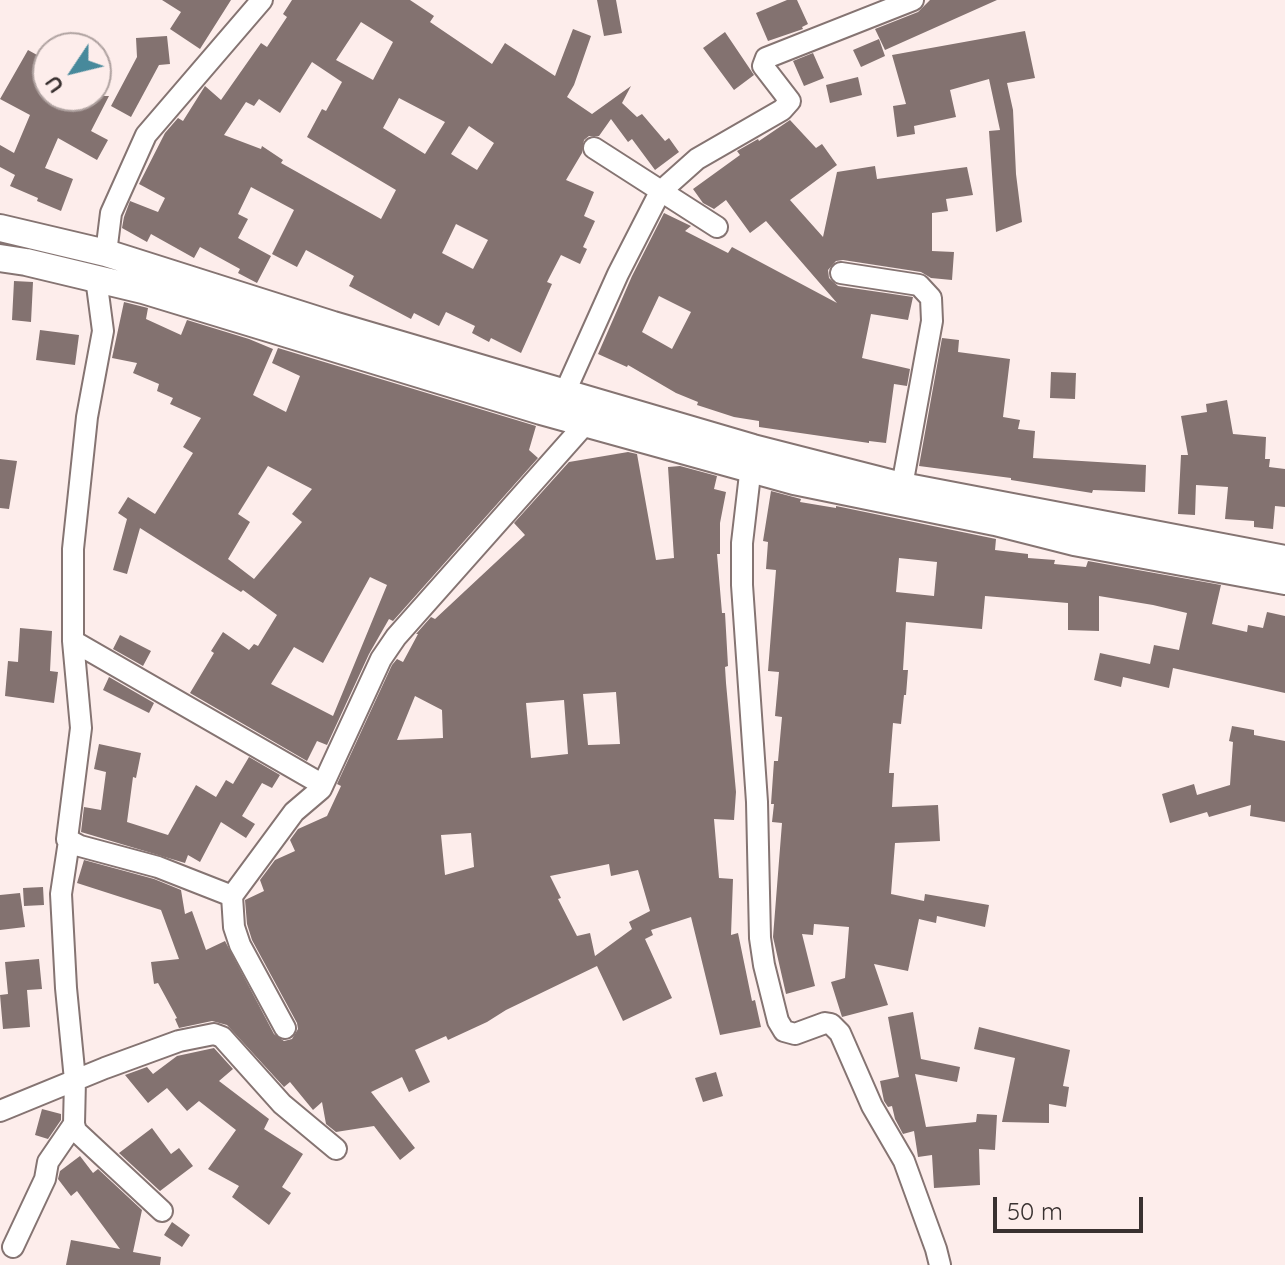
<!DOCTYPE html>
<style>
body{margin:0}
#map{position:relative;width:1285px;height:1265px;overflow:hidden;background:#fdedeb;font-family:Quicksand,sans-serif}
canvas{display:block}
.north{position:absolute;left:32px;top:32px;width:80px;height:80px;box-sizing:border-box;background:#fdedeb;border:2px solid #afa2a0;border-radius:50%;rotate:235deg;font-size:22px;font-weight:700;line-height:32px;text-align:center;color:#393130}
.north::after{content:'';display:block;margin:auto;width:28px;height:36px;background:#47899b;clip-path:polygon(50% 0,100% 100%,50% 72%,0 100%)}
.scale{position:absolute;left:993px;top:1197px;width:150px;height:36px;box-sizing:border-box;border:4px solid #393130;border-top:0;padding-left:10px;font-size:24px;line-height:28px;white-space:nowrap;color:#393130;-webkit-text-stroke:6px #fdedeb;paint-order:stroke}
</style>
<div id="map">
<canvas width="1285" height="1265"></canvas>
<div class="north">U</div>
<div class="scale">50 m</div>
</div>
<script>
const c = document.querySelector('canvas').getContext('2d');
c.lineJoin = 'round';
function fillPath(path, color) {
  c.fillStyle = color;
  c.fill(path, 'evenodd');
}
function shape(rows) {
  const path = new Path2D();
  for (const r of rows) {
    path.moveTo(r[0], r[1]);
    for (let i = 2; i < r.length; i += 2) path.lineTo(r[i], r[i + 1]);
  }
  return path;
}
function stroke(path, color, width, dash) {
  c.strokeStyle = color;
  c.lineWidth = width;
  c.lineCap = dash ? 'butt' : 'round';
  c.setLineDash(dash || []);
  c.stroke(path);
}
const building = shape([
 [162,0,231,0,200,49,170,29,181,12],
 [292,0,410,0,434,16,430,22,492,64,505,43,555,76,573,29,591,36,574,85,567,97,592,114,631,86,622,103,637,117,642,114,665,141,669,138,679,152,655,170,632,139,628,142,611,119,599,136,589,136,584,140,582,153,566,180,594,192,584,216,595,221,583,247,587,249,580,264,561,255,547,282,552,284,521,353,491,338,489,342,472,333,475,326,446,312,439,326,414,313,411,319,349,286,354,276,306,250,297,267,272,254,294,210,251,187,238,214,248,219,238,238,271,256,257,283,238,273,240,269,200,247,194,258,151,234,147,242,122,228,124,217,130,201,158,212,165,198,139,184,165,133,178,118,183,121,205,86,221,100,261,43,267,47,287,17,283,14],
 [361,22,393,42,373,80,336,60],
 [312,62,342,82,326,111,322,109,307,137,396,190,381,219,281,163,283,160,262,146,261,149,224,135,246,102,254,106,259,99,280,113],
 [399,98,445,122,425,154,383,128],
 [469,126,494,143,477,170,451,154],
 [456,224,488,240,473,269,442,253],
 [597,0,616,0,622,33,604,36],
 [787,0,797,0,808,24,802,27,803,29,768,41,756,13],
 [930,0,997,0,885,50,875,29,918,12],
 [1025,31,1035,78,1007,83,1013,110,1016,174,1022,222,996,232,989,131,1000,130,989,79,950,90,956,117,914,126,915,134,897,137,893,106,906,104,892,55],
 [725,32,754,75,734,90,703,48],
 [167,36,170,64,159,65,131,117,111,106,137,57,136,38],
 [879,39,885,56,861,67,853,50],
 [28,50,48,61,48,96,109,96,91,131,108,140,97,160,58,138,45,168,73,179,61,211,37,201,38,198,10,186,15,175,0,167,0,145,14,153,30,115,0,99],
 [813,53,824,78,804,86,793,61],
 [858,77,862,95,830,103,826,85],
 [790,120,816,148,822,144,837,165,790,200,823,237,837,172,875,166,877,179,967,167,973,195,946,199,948,211,932,213,932,251,954,252,952,280,931,278,921,272,843,260,836,261,828,270,829,278,838,286,913,297,908,320,871,314,862,358,910,369,907,386,894,384,886,443,869,441,869,443,759,427,759,421,734,417,697,405,698,402,676,393,628,365,627,367,598,354,632,276,664,213,691,226,685,231,728,253,732,247,837,303,766,221,750,233,726,200,714,209,703,203,693,189,740,155,737,151,758,139,759,141],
 [659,296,691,312,672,349,642,332],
 [14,281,33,282,31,322,12,320],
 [124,302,148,308,146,319,181,335,187,320,249,339,273,349,253,395,286,412,300,376,272,363,278,348,536,426,529,450,538,458,393,621,389,619,369,654,327,745,317,741,307,761,190,693,214,653,211,651,223,632,249,650,254,644,258,646,277,615,243,590,241,592,140,528,127,574,113,570,127,519,118,513,128,497,155,514,193,453,183,447,201,418,170,404,173,398,157,391,159,384,133,373,137,363,112,358],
 [268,466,312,489,292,514,302,522,254,579,228,559,250,522,238,514],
 [370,577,387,585,333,716,271,684,294,647,323,663],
 [40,330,79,335,75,365,36,360],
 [942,338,959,340,958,352,1010,359,1003,417,1020,420,1018,429,1035,431,1033,458,1146,465,1145,492,1093,490,1092,493,1011,480,1011,478,919,466],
 [1051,372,1076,373,1075,399,1050,398],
 [1227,400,1233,434,1266,437,1265,459,1270,459,1269,467,1285,469,1285,507,1275,506,1273,529,1254,527,1254,521,1225,519,1228,487,1196,485,1195,515,1178,514,1181,455,1188,455,1181,416,1207,412,1206,404],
 [628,452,637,454,656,560,674,558,668,467,680,466,717,476,714,489,726,492,720,523,720,554,717,554,722,613,725,613,728,666,725,667,726,683,736,792,734,820,714,819,719,878,733,879,731,935,738,933,752,1001,755,1000,761,1027,720,1035,691,917,651,930,653,935,645,939,672,998,623,1021,597,966,506,1010,487,1022,448,1040,446,1036,415,1050,430,1082,409,1092,402,1077,371,1092,415,1148,400,1160,374,1126,336,1132,326,1124,322,1102,313,1110,290,1082,284,1087,227,1025,212,1021,179,1028,175,1019,177,1018,158,983,154,984,151,962,179,959,161,910,77,883,84,860,154,879,181,890,185,914,192,911,206,950,225,941,274,1034,284,1041,292,1039,298,1029,297,1023,252,940,247,924,245,900,264,891,260,880,275,860,295,851,290,840,298,829,327,816,341,786,337,784,392,665,397,659,403,662,418,634,416,634,431,617,435,619,525,535,514,523,569,462],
 [616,692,620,744,588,745,583,694],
 [415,696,442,710,443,738,397,740],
 [564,700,568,754,531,758,526,703],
 [471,833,474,867,445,875,441,835],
 [609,864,611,876,638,870,650,911,629,922,632,929,595,956,590,933,577,936,558,899,561,898,550,876],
 [0,459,17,461,9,509,0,508],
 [771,491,801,499,800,502,836,508,836,506,996,539,995,550,1028,554,1028,558,1055,560,1054,564,1086,567,1088,561,1221,585,1212,624,1247,632,1248,625,1263,628,1267,612,1285,616,1285,693,1173,668,1169,688,1123,677,1121,687,1094,680,1100,653,1150,664,1154,645,1179,650,1187,613,1153,605,1099,596,1099,631,1068,630,1068,603,985,596,982,629,906,622,903,670,908,670,906,695,904,695,901,724,893,723,889,773,894,773,892,807,938,805,940,841,895,843,891,894,924,901,925,894,989,905,985,927,937,916,936,923,919,919,908,971,874,964,888,1005,842,1017,831,982,845,978,849,927,814,924,813,935,802,934,815,986,786,994,773,937,782,823,772,822,774,804,771,804,774,761,778,761,782,717,775,716,779,672,768,671,776,570,766,569,768,542,763,541],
 [899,558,937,562,934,596,896,592],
 [20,628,52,631,50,671,58,672,54,703,5,696,8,661,18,662],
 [120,635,151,651,143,666,113,649],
 [109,677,154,703,149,713,103,690],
 [1232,726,1254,730,1254,735,1285,741,1285,822,1250,816,1251,805,1209,817,1207,812,1170,823,1162,794,1194,784,1197,795,1230,785,1233,742,1229,741],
 [99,744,141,753,136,778,133,777,127,822,168,835,196,785,216,797,226,780,233,784,249,757,280,775,272,788,262,783,242,816,255,824,246,838,221,822,200,862,188,855,185,863,81,832,84,807,101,810,106,772,94,769],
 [43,887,44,905,24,906,23,888],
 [20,893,25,927,0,930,0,895],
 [39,959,42,989,27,990,30,1027,3,1029,0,995,8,994,5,962],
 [913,1012,921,1059,960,1067,957,1082,915,1074,926,1127,976,1122,977,1114,997,1115,995,1150,979,1149,980,1185,934,1188,932,1155,918,1157,914,1131,903,1134,895,1119,892,1106,888,1107,884,1101,880,1081,899,1077,888,1017],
 [979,1027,1070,1050,1063,1086,1069,1087,1066,1107,1049,1104,1049,1123,1002,1122,1015,1058,974,1049],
 [214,1048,233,1069,219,1081,269,1119,264,1129,303,1154,282,1187,291,1193,269,1225,232,1197,239,1186,208,1169,236,1130,199,1101,187,1111,167,1088,148,1103,125,1075,147,1067,153,1074,177,1056],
 [716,1072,723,1096,703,1102,695,1078],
 [42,1109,61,1114,61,1120,48,1139,35,1135],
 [152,1128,171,1154,179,1148,193,1166,160,1191,119,1153],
 [80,1156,93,1173,98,1169,142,1210,133,1252,161,1257,160,1265,66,1265,71,1240,120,1249,77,1191,71,1196,58,1179,60,1171],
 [172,1222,190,1235,182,1247,164,1235]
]);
const minor = shape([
 [594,148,717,227],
 [106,253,111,213,146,135,262,0],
 [841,273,919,285,931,298,932,321,902,486],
 [96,278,103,331,87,417,73,549,73,641,81,728,67,839,80,846,158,867,232,896],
 [565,392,618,274,660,192,697,159,782,110,790,101,763,66,766,58,913,0],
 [752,457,742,543,742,585,757,802,760,938,764,965,778,1021,784,1031,795,1034,825,1023,831,1024,840,1033,872,1106,904,1161,936,1249,940,1265],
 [73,641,323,785],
 [69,841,61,894,66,988,75,1080,74,1124,76,1131,162,1211],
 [285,1028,240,945,234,927,232,896,294,812,321,789,381,659,396,637,594,414],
 [0,1111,105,1068,179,1041,214,1034,222,1037,282,1104,336,1149],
 [13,1247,45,1179,48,1162,74,1124]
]);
const major = shape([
 [0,228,106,253,333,325,753,448,902,486,1285,559],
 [0,258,26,262,143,290,541,411,794,481,995,522,1074,542,1285,581]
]);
fillPath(building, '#837270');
stroke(minor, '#857472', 24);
stroke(major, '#857472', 30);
stroke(minor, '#fff', 20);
stroke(major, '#fff', 26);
</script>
